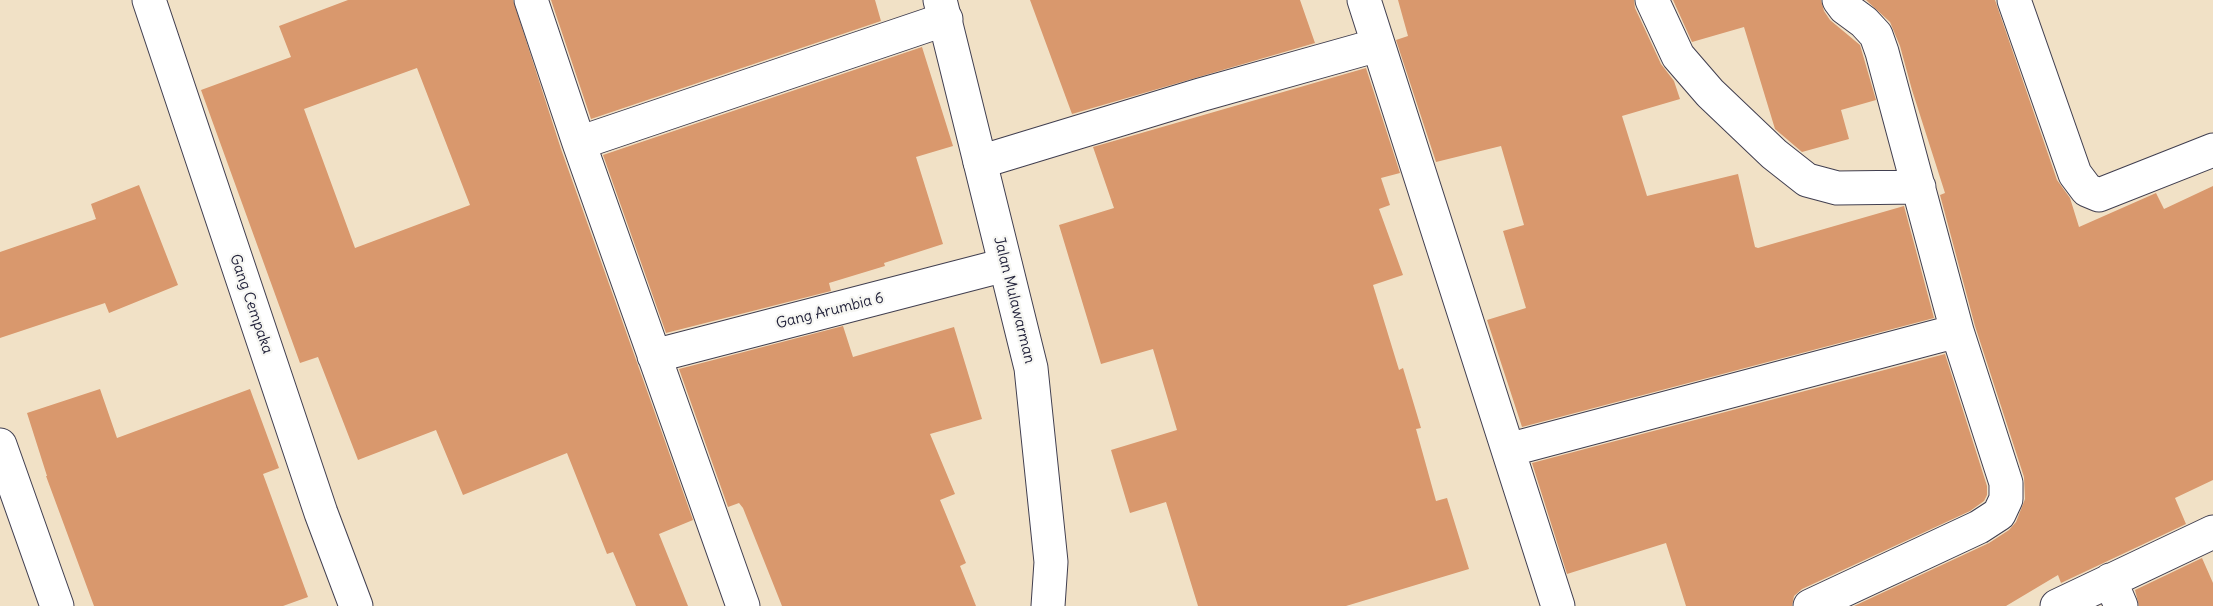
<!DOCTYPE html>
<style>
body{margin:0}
canvas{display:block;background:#f1e1c6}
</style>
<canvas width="2213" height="606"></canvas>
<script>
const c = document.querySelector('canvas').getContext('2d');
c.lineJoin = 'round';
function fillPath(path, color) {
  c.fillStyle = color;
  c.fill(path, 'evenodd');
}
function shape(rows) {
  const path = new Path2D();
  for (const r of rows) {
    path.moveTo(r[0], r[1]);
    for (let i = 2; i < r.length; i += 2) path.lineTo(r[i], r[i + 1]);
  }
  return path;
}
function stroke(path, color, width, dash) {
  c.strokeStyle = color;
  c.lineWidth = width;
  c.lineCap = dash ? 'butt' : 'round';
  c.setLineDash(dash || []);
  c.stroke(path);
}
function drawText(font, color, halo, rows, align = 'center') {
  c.font = font + ' Delius,sans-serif';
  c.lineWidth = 4.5;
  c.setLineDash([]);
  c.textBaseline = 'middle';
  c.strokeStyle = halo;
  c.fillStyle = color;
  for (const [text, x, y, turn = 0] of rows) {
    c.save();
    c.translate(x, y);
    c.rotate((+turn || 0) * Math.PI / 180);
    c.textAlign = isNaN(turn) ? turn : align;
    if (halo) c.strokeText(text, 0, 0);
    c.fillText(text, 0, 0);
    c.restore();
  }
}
const building = shape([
 [348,0,513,0,561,149,693,520,659,534,688,606,636,606,613,552,607,554,567,453,463,495,436,430,358,460,318,357,300,363,201,90,291,57,279,26],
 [417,68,470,205,355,248,304,109],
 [551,0,875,0,881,21,591,119],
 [1030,0,1300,0,1315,43,1072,114],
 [1398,0,1634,0,1635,8,1661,64,1674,81,1680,99,1622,116,1647,196,1738,174,1755,247,1758,248,1904,206,1934,318,1522,427,1487,320,1526,308,1503,231,1524,225,1501,146,1436,162,1396,40,1408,36],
 [1673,0,1821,0,1824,11,1830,20,1860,45,1876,100,1841,110,1849,139,1802,152,1775,129,1744,27,1692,42],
 [1866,0,1995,0,2057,180,2070,198,2079,227,2156,193,2164,209,2213,186,2213,480,2175,498,2186,524,2061,583,2058,575,2006,606,1854,606,1989,543,2009,530,2016,522,2025,499,2024,477,1975,326,1940,195,1945,193,1912,90,1900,46,1890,22],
 [922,47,953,146,916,157,943,244,884,263,885,266,829,283,831,291,666,333,603,155],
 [1366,68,1400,173,1381,178,1390,205,1379,209,1403,275,1373,285,1399,370,1403,368,1421,428,1416,429,1436,501,1447,498,1469,569,1346,606,1198,606,1166,502,1130,513,1111,450,1177,430,1153,349,1101,364,1059,225,1114,208,1093,147],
 [139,185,178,285,109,313,105,303,0,338,0,252,96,219,91,204],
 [843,326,853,357,954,327,982,419,930,434,955,494,940,500,966,563,960,566,976,606,782,606,743,508,739,503,728,507,679,369],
 [1945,354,1987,486,1987,495,1984,501,1970,511,1802,589,1794,596,1792,606,1686,606,1666,543,1567,574,1532,463],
 [100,389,117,438,250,389,279,468,263,474,308,597,283,606,94,606,46,476,47,476,27,413],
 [2202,558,2213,583,2213,606,2139,606,2135,590]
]);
const minor = shape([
 [149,0,321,513,356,606],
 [531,0,579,143,743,606],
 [1364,0,1558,606],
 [1652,0,1678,56,1710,93,1774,154,1807,180,1837,188,1919,187],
 [2014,0,2075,174,2087,190,2099,195,2213,150],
 [579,143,946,19],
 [980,162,1200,95,1378,45],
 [654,356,1005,265],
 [0,445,57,606],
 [1508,450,1957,331],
 [2110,580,2121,606],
 [1810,606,1979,527,1999,514,2006,499,2006,483,1957,331,1882,52,1876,35,1864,22,1845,8,1839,0],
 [2057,606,2213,532]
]);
const tertiary = shape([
 [940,0,1031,368,1051,562,1048,606]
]);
const streetNames = [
 ["Jalan Mulawarman",1014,300,76],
 ["Gang Cempaka",251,304,71],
 ["Gang Arumbia 6",830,311,-14]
];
fillPath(building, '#d9986d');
stroke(minor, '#413f50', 35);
stroke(tertiary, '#413f50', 35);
stroke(minor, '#fff', 33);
stroke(tertiary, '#fff', 33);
drawText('15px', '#22223b', '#f6f6f2', streetNames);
</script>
